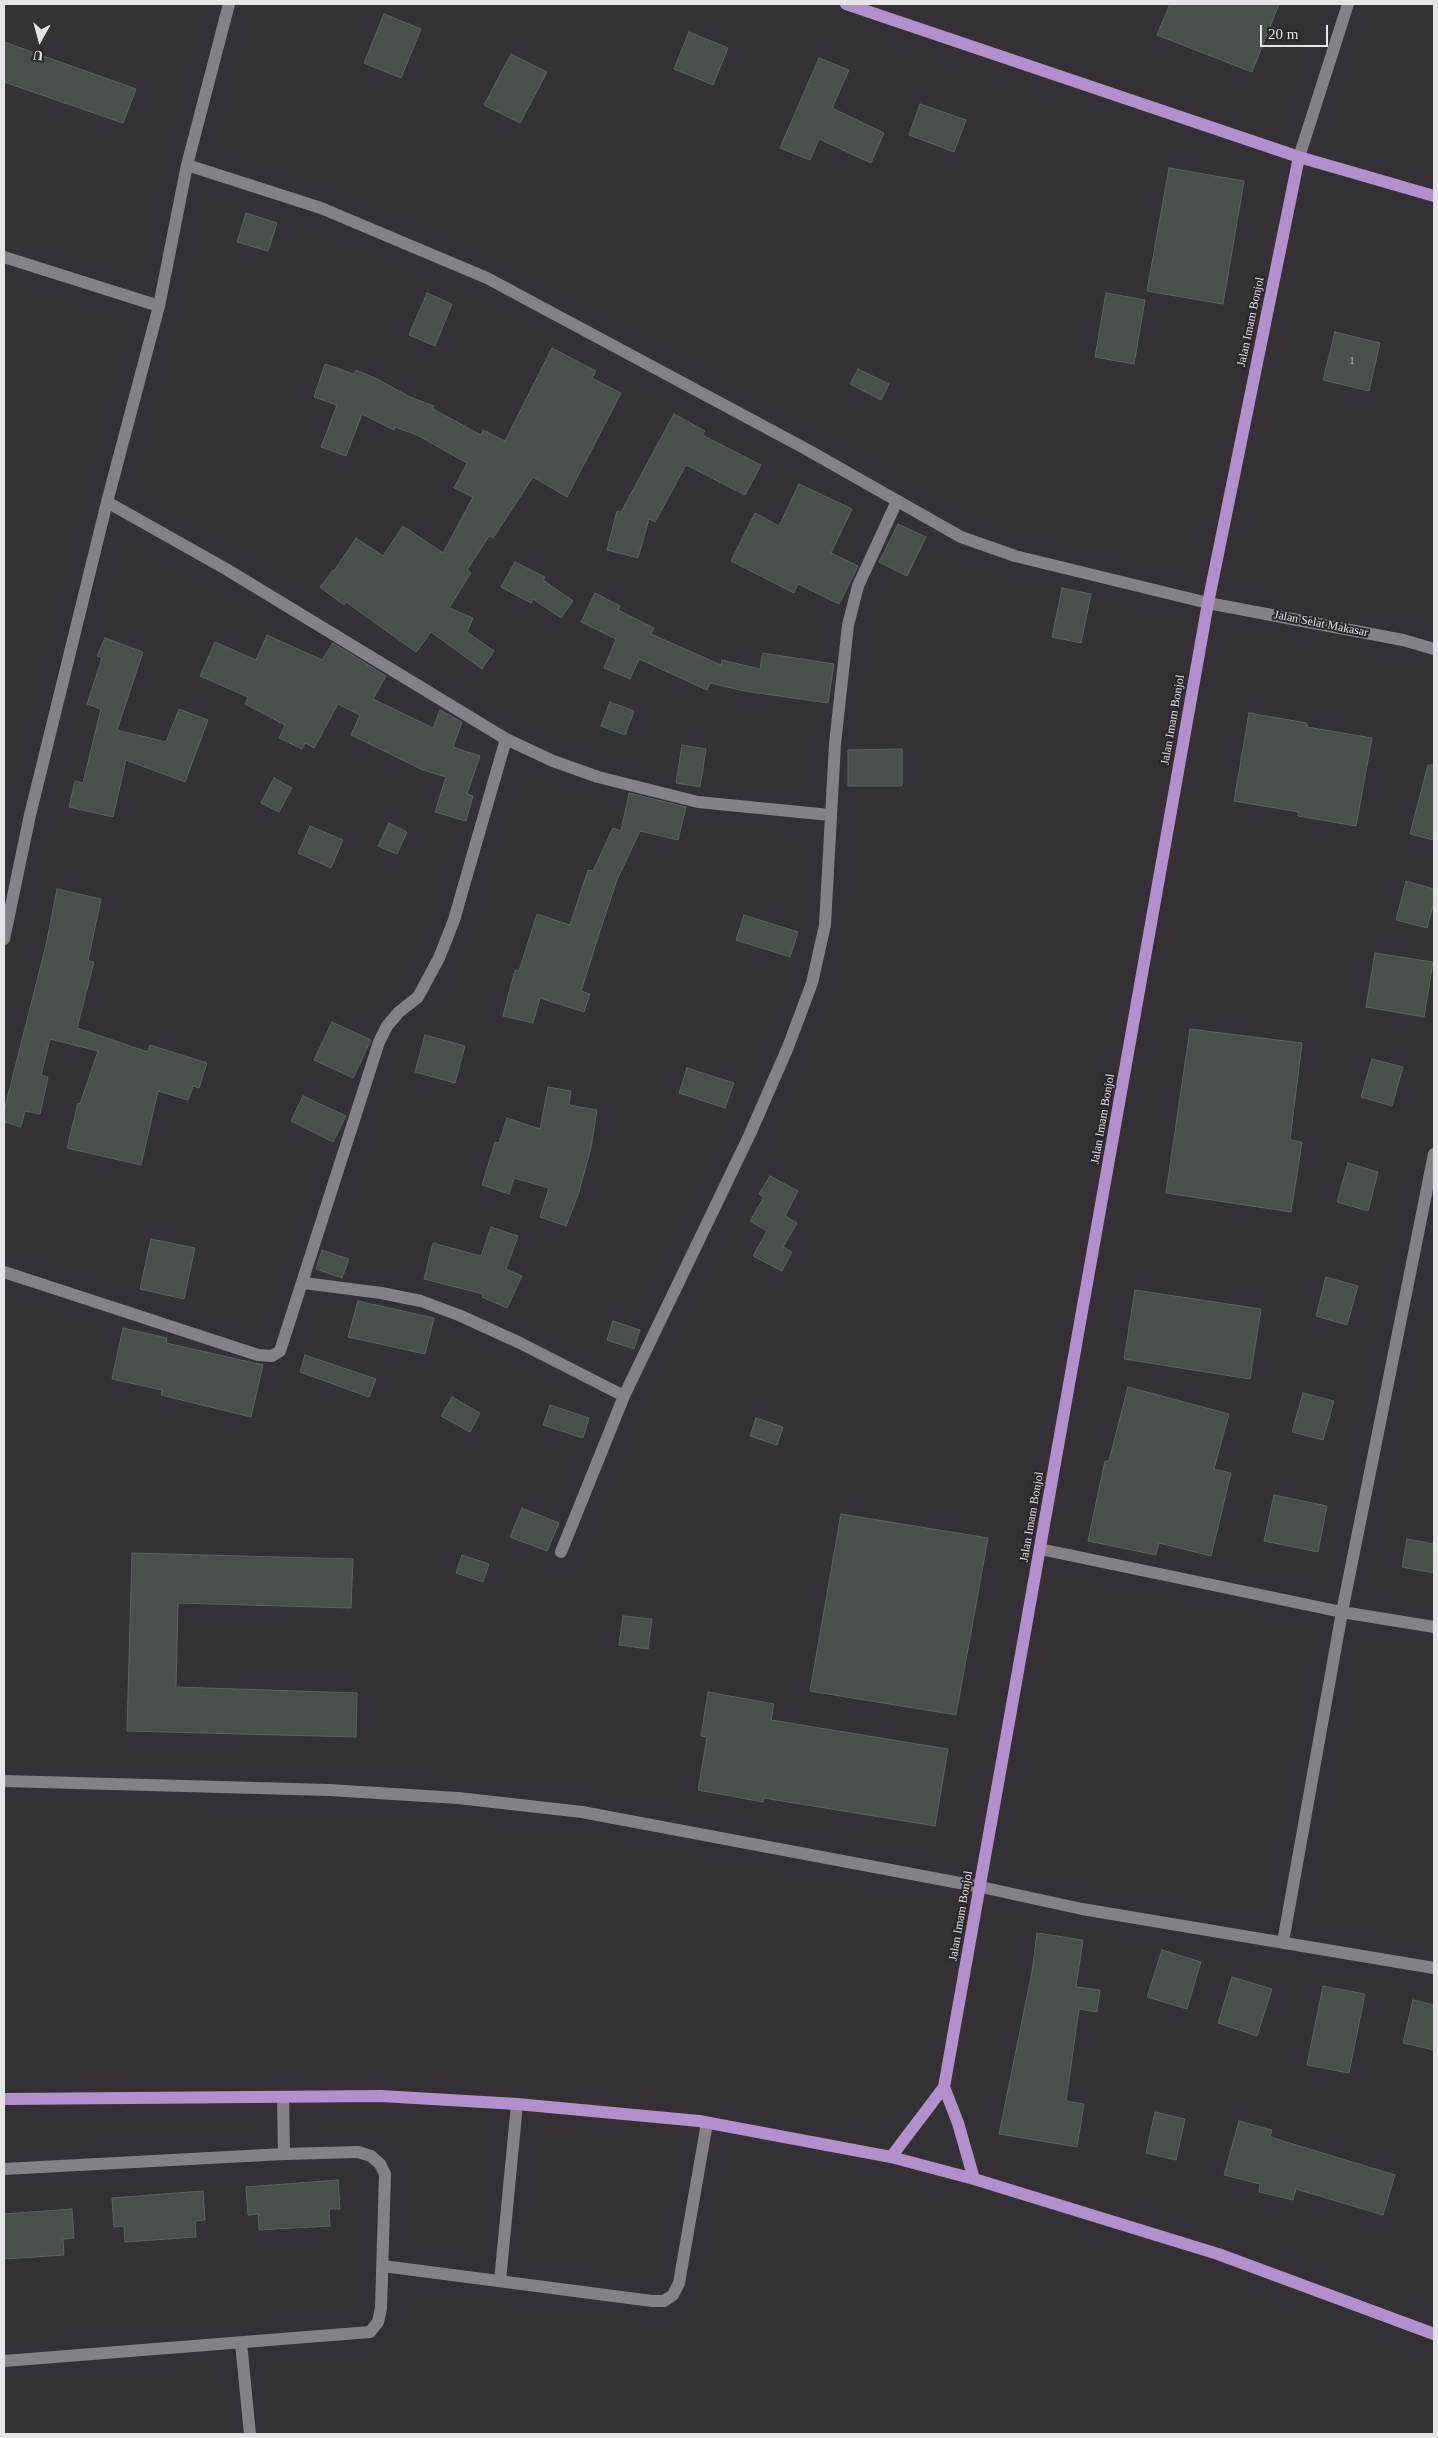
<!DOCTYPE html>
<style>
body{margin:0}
#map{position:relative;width:1438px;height:2438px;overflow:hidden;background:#343136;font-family:Georgia,serif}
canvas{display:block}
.frame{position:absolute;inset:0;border:5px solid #e5e4e7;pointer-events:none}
.north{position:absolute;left:15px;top:15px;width:50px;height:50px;-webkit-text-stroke:4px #2a272c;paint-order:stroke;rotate:187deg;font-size:14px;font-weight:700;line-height:20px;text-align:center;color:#e5e4e7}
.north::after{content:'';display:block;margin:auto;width:18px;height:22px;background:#e5e4e7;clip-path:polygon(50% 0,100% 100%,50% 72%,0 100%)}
.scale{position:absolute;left:1260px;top:25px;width:68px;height:22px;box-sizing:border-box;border:2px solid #e5e4e7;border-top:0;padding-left:6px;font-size:15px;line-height:18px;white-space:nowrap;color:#e5e4e7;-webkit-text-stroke:4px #2a272c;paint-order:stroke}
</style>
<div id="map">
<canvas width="1438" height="2438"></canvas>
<div class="frame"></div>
<div class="north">U</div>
<div class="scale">20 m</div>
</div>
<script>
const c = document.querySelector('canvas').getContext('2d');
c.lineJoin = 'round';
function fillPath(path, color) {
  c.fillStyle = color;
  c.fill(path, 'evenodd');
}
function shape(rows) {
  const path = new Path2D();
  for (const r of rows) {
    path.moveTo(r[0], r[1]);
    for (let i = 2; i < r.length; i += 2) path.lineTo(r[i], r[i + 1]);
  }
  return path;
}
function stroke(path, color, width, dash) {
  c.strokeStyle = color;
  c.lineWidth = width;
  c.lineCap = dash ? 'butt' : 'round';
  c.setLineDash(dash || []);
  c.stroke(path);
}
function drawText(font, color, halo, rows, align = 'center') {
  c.font = font + ' Georgia,serif';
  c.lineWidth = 4;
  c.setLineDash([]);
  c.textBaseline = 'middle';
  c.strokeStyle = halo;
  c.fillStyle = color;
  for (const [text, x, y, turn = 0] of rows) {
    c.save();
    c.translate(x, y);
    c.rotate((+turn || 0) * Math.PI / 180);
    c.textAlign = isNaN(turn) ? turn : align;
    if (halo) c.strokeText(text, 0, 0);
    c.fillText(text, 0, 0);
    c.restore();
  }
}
const building = shape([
 [1170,4,1279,4,1252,72,1157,35,1170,4],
 [384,14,421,29,401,78,364,63,384,14],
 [689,32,728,48,713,85,674,69,689,32],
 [4,42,136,89,123,123,4,82,4,42],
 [511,54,547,72,520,123,484,105,511,54],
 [819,58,849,70,832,108,884,133,871,163,819,139,810,160,780,148,819,58],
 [920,104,966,120,954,152,909,135,920,104],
 [1169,168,1244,181,1223,304,1147,291,1169,168],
 [246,213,277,223,268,251,237,242,246,213],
 [427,293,452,304,435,346,409,335,427,293],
 [1106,293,1145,300,1134,364,1095,357,1106,293],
 [1335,332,1380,343,1369,391,1323,380,1335,332],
 [552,348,596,371,592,378,621,393,567,497,533,477,493,538,489,536,467,570,471,573,449,608,473,618,467,632,494,651,482,669,431,632,416,652,346,602,344,605,320,587,333,570,334,571,356,538,383,556,403,526,443,553,473,497,454,488,467,463,417,435,395,427,394,430,362,414,346,456,321,447,337,405,314,397,325,364,354,374,356,370,377,379,410,397,434,406,433,409,481,435,483,430,505,441,552,348],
 [858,369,889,384,881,400,850,384,858,369],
 [674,414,705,431,702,435,761,465,745,495,686,465,655,522,649,519,638,558,607,550,617,511,621,512,674,414],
 [799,484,852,509,831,553,858,566,839,604,798,584,794,593,731,561,755,513,779,526,799,484],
 [898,524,926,537,907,576,879,562,898,524],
 [515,562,545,577,543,580,573,601,561,618,533,599,531,603,501,587,515,562],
 [1062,588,1091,594,1081,643,1052,637,1062,588],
 [595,593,620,606,618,610,654,628,651,634,721,665,722,660,760,669,763,653,834,664,828,703,744,691,710,683,707,690,639,659,630,679,604,668,616,639,581,622,595,593],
 [267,635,322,660,333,643,386,676,373,699,433,728,440,710,462,722,453,747,480,756,467,794,473,796,466,821,435,812,446,777,423,770,351,735,360,715,338,704,314,748,305,743,302,749,279,738,285,725,245,704,248,697,200,676,215,642,256,660,267,635],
 [105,638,143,652,117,730,166,742,179,709,208,720,185,782,126,760,113,817,69,807,75,781,83,783,101,709,87,704,102,658,97,656,105,638],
 [610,702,634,711,625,735,601,726,610,702],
 [1249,713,1307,723,1307,727,1372,738,1356,826,1298,816,1299,812,1234,801,1249,713],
 [682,745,706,749,700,787,676,783,682,745],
 [902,749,902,786,848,786,848,750,902,749],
 [1428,765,1434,765,1434,840,1410,834,1428,765],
 [274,778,292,788,279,812,261,803,274,778],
 [629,793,686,807,678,840,640,831,617,880,601,928,581,991,590,994,584,1012,540,998,533,1023,503,1016,515,970,519,971,537,914,570,925,588,870,593,871,613,828,621,831,629,793],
 [389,823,407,832,397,854,378,846,389,823],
 [310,826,343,840,331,868,298,853,310,826],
 [1406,881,1434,889,1434,902,1427,928,1396,920,1406,881],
 [57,889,101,899,88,961,94,962,77,1028,148,1052,150,1045,207,1063,199,1088,193,1086,188,1100,158,1091,141,1165,67,1148,78,1103,80,1104,98,1051,50,1039,41,1075,48,1077,40,1114,25,1111,21,1127,4,1122,4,1111,46,945,57,889],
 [744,915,798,932,790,957,736,940,744,915],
 [1375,953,1433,962,1424,1017,1366,1007,1375,953],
 [332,1022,371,1040,353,1078,314,1060,332,1022],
 [1190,1029,1302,1043,1290,1140,1302,1142,1291,1212,1166,1193,1190,1029],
 [425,1035,465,1046,455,1083,415,1072,425,1035],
 [1372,1059,1403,1067,1392,1106,1361,1097,1372,1059],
 [687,1068,734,1083,725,1108,679,1093,687,1068],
 [548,1087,571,1091,569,1105,597,1110,591,1148,578,1195,566,1226,540,1217,549,1188,514,1178,509,1194,482,1185,495,1142,499,1143,507,1118,540,1129,548,1087],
 [303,1096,346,1116,333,1142,291,1121,303,1096],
 [1348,1163,1378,1172,1368,1211,1337,1202,1348,1163],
 [770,1176,798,1191,785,1216,797,1223,783,1247,792,1252,782,1271,753,1256,767,1231,750,1221,764,1197,759,1194,770,1176],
 [491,1227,518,1236,506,1269,522,1276,507,1308,482,1297,483,1294,424,1279,433,1243,481,1256,491,1227],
 [151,1239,195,1248,184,1299,140,1289,151,1239],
 [322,1250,349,1259,342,1278,316,1269,322,1250],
 [1326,1277,1358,1286,1347,1325,1316,1316,1326,1277],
 [1135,1290,1261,1309,1250,1379,1124,1359,1135,1290],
 [358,1301,434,1318,425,1354,348,1337,358,1301],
 [613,1321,640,1330,634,1349,607,1340,613,1321],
 [123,1328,167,1338,166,1343,263,1365,251,1417,161,1395,162,1390,112,1379,123,1328],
 [305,1355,376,1379,369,1397,300,1372,305,1355],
 [1128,1387,1229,1414,1214,1469,1231,1473,1211,1556,1159,1543,1156,1555,1088,1541,1105,1461,1109,1461,1128,1387],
 [1303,1393,1334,1401,1323,1440,1292,1432,1303,1393],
 [452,1397,480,1413,470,1432,441,1416,452,1397],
 [550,1405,589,1418,583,1438,543,1425,550,1405],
 [756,1418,783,1427,777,1445,750,1436,756,1418],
 [1274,1495,1327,1506,1318,1552,1264,1541,1274,1495],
 [522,1508,559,1523,547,1551,510,1537,522,1508],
 [841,1514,988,1538,956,1715,810,1691,841,1514],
 [1407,1539,1434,1544,1434,1573,1402,1567,1407,1539],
 [132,1553,353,1559,351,1608,178,1603,176,1687,357,1693,356,1737,127,1731,132,1553],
 [462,1555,489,1564,483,1582,456,1573,462,1555],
 [623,1616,652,1619,648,1649,619,1645,623,1616],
 [708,1692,774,1704,771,1720,948,1749,935,1826,764,1798,763,1802,698,1790,707,1737,701,1736,708,1692],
 [1037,1933,1083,1940,1076,1987,1100,1990,1097,2012,1079,2009,1066,2101,1084,2104,1077,2147,999,2134,1032,1972,1037,1933],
 [1162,1950,1201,1962,1187,2009,1147,1997,1162,1950],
 [1232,1977,1272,1989,1257,2036,1218,2023,1232,1977],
 [1323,1986,1365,1994,1349,2073,1307,2065,1323,1986],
 [1413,2000,1434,2005,1434,2050,1403,2043,1413,2000],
 [1155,2112,1185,2119,1176,2160,1146,2153,1155,2112],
 [1239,2121,1272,2130,1270,2137,1395,2175,1383,2215,1296,2189,1293,2200,1259,2192,1260,2184,1224,2175,1239,2121],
 [338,2180,340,2209,329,2209,330,2226,259,2230,258,2214,248,2215,246,2187,338,2180],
 [203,2191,205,2220,195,2221,196,2237,125,2242,124,2226,114,2227,112,2198,203,2191],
 [72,2209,74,2238,63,2239,64,2255,4,2259,4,2214,72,2209]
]);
const minor = shape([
 [1299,157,1348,4],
 [187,165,321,208,487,278,806,449,961,537,1015,556,1208,603,1403,640,1434,649],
 [4,257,159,306],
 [107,502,226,569,506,739,553,761,598,777,698,802,830,815],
 [4,939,30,815,107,502,159,306,187,165,229,4],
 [4,1272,258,1355,272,1356,280,1351,379,1042,387,1026,399,1012,418,997,439,958,454,920,506,739],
 [304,1283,381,1293,421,1301,461,1316,520,1343,624,1396],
 [1040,1549,1342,1612,1434,1627],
 [561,1552,624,1396,750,1134,788,1047,812,983,825,925,835,744,848,625,858,586,897,501],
 [4,1781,329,1790,458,1798,582,1812,981,1887,1082,1909,1434,1968],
 [1283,1942,1342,1612,1434,1154],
 [4,2169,284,2154,283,2097],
 [383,2266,652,2301,664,2301,673,2295,679,2283,707,2123],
 [500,2281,517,2104],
 [241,2343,250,2434],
 [4,2361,370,2332,378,2322,381,2308,385,2174,380,2164,371,2156,358,2152,284,2154]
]);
const major = shape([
 [846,4,1299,157,1434,196],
 [944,2087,958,2123,974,2179],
 [4,2099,381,2096,517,2104,699,2121,891,2157,974,2179,1218,2254,1434,2334],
 [891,2157,944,2087,1208,603,1299,157]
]);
const numberNames = [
 ["1",1352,361]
];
const streetNames = [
 ["Jalan Imam Bonjol",1251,322,-78],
 ["Jalan Selat Makasar",1321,624,11],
 ["Jalan Imam Bonjol",1173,720,-80],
 ["Jalan Imam Bonjol",1103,1119,-80],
 ["Jalan Imam Bonjol",1032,1517,-80],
 ["Jalan Imam Bonjol",961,1916,-80]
];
fillPath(building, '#49504c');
stroke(building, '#5d635f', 1);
stroke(minor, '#858188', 12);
stroke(major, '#b38fce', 12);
drawText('10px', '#bebfc0', null, numberNames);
drawText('12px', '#e5e4e7', '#2a272c', streetNames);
</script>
